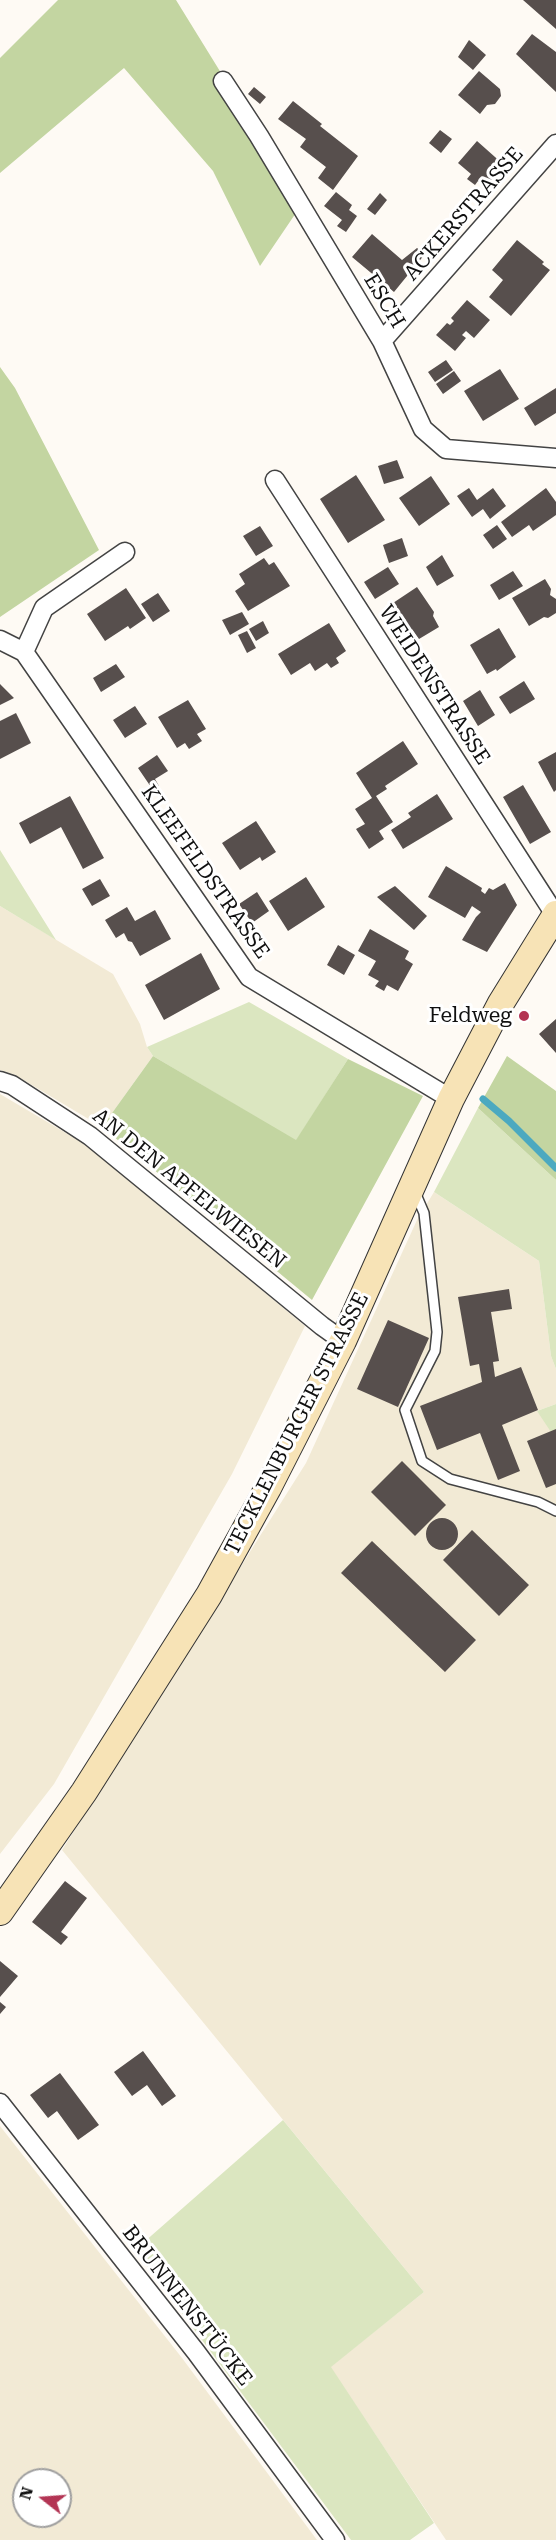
<!DOCTYPE html>
<meta charset="utf-8">
<style>
body{margin:0}
#map{position:relative;width:556px;height:2540px;overflow:hidden;background:#fefaf4;font-family:"Roboto Serif",serif}
canvas{display:block}
.north{position:absolute;left:12px;top:2468px;width:60px;height:60px;box-sizing:border-box;background:#fff;border:2px solid #9f9f9f;border-radius:50%;rotate:287deg;font-size:16px;font-weight:700;line-height:24px;text-align:center;color:#101010}
.north::after{content:'';display:block;margin:auto;width:21px;height:27px;background:#b33554;clip-path:polygon(50% 0,100% 100%,50% 72%,0 100%)}
</style>
<div id="map">
<canvas width="556" height="2540"></canvas>
<div class="north">N</div>
</div>
<script>
const c = document.querySelector('canvas').getContext('2d');
c.lineJoin = 'round';
function fillPath(path, color) {
  c.fillStyle = color;
  c.fill(path, 'evenodd');
}
function shape(rows) {
  const path = new Path2D();
  for (const r of rows) {
    if (r.length === 3) {
      path.moveTo(r[0] + r[2], r[1]);
      path.arc(r[0], r[1], r[2], 0, 2 * Math.PI);
      continue;
    }
    path.moveTo(r[0], r[1]);
    for (let i = 2; i < r.length; i += 2) path.lineTo(r[i], r[i + 1]);
  }
  return path;
}
function stroke(path, color, width, dash) {
  c.strokeStyle = color;
  c.lineWidth = width;
  c.lineCap = dash ? 'butt' : 'round';
  c.setLineDash(dash || []);
  c.stroke(path);
}
function drawText(font, color, halo, rows, align = 'center') {
  c.font = font + ' "Roboto Serif",serif';
  c.lineWidth = 6;
  c.setLineDash([]);
  c.textBaseline = 'middle';
  c.strokeStyle = halo;
  c.fillStyle = color;
  for (const [text, x, y, turn = 0] of rows) {
    c.save();
    c.translate(x, y);
    c.rotate((+turn || 0) * Math.PI / 180);
    c.textAlign = isNaN(turn) ? turn : align;
    if (halo) c.strokeText(text, 0, 0);
    c.fillText(text, 0, 0);
    c.restore();
  }
}
const farmland = shape([
 [0,906,113,974,140,1024,147,1047,153,1056,102,1127,15,1075,0,1070],
 [0,1094,88,1146,305,1326,232,1474,54,1784,0,1854],
 [434,1192,539,1261,551,1356,556,1369,556,1404,537,1411,556,1429,556,2540,446,2540,330,2367,424,2292,62,1850,306,1463,417,1220],
 [0,2126,182,2358,317,2540,0,2540],
 [24,2480,60,2480,60,2516,24,2516]
]);
const green = shape([
 [0,850,56,940,0,906],
 [249,1002,348,1059,296,1141,153,1056,147,1047],
 [478,1108,556,1180,556,1369,551,1356,539,1261,434,1192],
 [556,1404,556,1429,551,1432,537,1411],
 [283,2120,424,2292,331,2367,434,2523,410,2540,351,2540,135,2250]
]);
const forest = shape([
 [58,0,176,0,302,204,260,266,213,171,124,68,0,173,0,58],
 [0,367,15,388,99,550,0,617],
 [153,1056,296,1140,348,1059,423,1096,312,1300,102,1127],
 [507,1056,556,1091,556,1180,478,1108]
]);
const stream = shape([
 [483,1099,509,1121,556,1168]
]);
const building = shape([
 [523,0,556,0,556,29],
 [532,34,556,52,556,92,516,54],
 [469,40,486,55,473,70,458,57],
 [479,71,500,89,501,96,495,104,487,105,480,114,458,95],
 [254,87,266,97,260,104,248,94],
 [293,101,322,124,320,126,358,156,333,190,318,178,326,167,300,147,306,139,278,119],
 [440,130,452,139,441,153,429,143],
 [477,141,504,165,485,187,478,181,475,185,467,179,471,174,458,163],
 [336,192,352,205,349,210,357,216,346,232,337,226,342,220,324,206],
 [380,193,387,200,375,215,367,209],
 [372,234,402,260,417,248,425,254,394,292,352,257],
 [517,240,544,262,542,264,550,270,511,316,489,297,503,280,492,270],
 [467,300,490,320,474,338,466,331,462,335,466,338,455,351,436,335,447,323,450,325,454,321,451,318],
 [446,360,453,370,435,382,428,372],
 [500,369,519,399,483,421,464,391],
 [454,371,461,381,443,394,436,384],
 [556,388,556,413,535,426,524,408],
 [397,460,404,478,384,484,378,466],
 [356,475,385,520,348,543,320,499],
 [431,476,450,504,419,526,399,498],
 [469,488,477,500,493,488,506,506,490,519,483,509,472,517,457,496],
 [546,488,556,502,556,515,533,531,529,525,512,537,501,522],
 [497,525,507,539,493,549,483,535],
 [260,526,273,546,256,556,243,536],
 [402,538,408,556,389,563,383,545],
 [442,555,454,576,437,586,426,567],
 [264,558,269,565,274,562,290,586,248,611,235,591,245,584,239,574],
 [388,567,399,584,375,599,364,582],
 [513,571,523,586,499,600,490,585],
 [545,579,551,589,550,595,556,599,556,613,548,618,544,617,529,626,512,598],
 [417,587,434,612,433,616,439,627,419,639,412,629,406,633,399,622,403,620,393,603],
 [126,588,146,618,130,629,128,626,105,641,87,614],
 [158,593,170,611,153,622,141,604],
 [242,612,249,624,230,635,222,620],
 [263,621,269,633,256,641,249,629],
 [329,623,346,651,336,658,339,663,331,668,327,663,315,671,310,663,291,675,278,654],
 [499,628,516,657,497,671,496,669,487,674,470,645],
 [247,631,256,648,247,653,238,635],
 [116,664,125,677,101,692,93,678],
 [524,681,535,699,510,714,499,697],
 [0,684,14,698,0,705],
 [480,690,495,715,478,726,463,701],
 [188,700,206,729,197,734,202,741,189,749,185,743,177,748,158,717],
 [135,706,147,724,125,738,113,720],
 [16,713,31,743,0,759,0,721],
 [403,741,418,764,385,786,387,789,376,796,393,822,379,831,384,839,369,849,356,829,365,824,355,809,372,798,356,773],
 [556,752,556,790,554,792,538,762],
 [157,755,168,771,155,779,159,786,153,790,138,768],
 [523,785,551,832,530,844,503,797],
 [437,794,453,819,403,849,391,830,411,817,408,813],
 [70,796,104,858,83,869,61,827,30,844,19,823],
 [256,821,276,852,262,861,260,857,240,870,222,843],
 [446,866,482,888,481,891,485,894,489,888,493,890,505,883,517,905,487,952,462,940,476,917,481,912,472,906,465,918,428,897],
 [306,877,325,907,288,931,269,901],
 [100,879,110,896,92,906,82,889],
 [395,886,427,916,414,930,377,897],
 [257,892,269,911,252,923,239,904],
 [127,907,135,921,155,910,171,939,140,956,132,942,128,941,124,933,116,938,105,920],
 [370,929,409,951,405,959,413,964,398,991,387,985,384,991,375,986,379,981,368,975,376,961,358,951],
 [338,945,355,955,344,975,327,965],
 [201,953,220,989,164,1020,145,985],
 [556,1019,556,1053,539,1034],
 [509,1289,512,1309,491,1312,499,1361,493,1362,495,1377,521,1367,538,1410,502,1425,520,1471,498,1480,480,1433,437,1450,420,1406,482,1382,479,1364,470,1366,458,1297],
 [388,1320,429,1338,398,1407,357,1389],
 [556,1429,556,1484,546,1488,527,1441],
 [402,1461,446,1505,415,1536,371,1492],
 [442,1534,16],
 [472,1530,529,1585,499,1616,443,1560],
 [372,1541,476,1640,445,1672,341,1573],
 [65,1881,87,1898,61,1932,68,1937,61,1945,32,1922],
 [0,1961,18,1976,0,1997],
 [0,2002,6,2007,0,2014],
 [143,2051,176,2096,162,2106,147,2085,132,2096,114,2072],
 [60,2073,99,2125,78,2140,57,2111,48,2118,30,2095]
]);
const lane = shape([
 [415,1192,424,1213,437,1332,435,1351,405,1410,422,1461,450,1479,538,1502,556,1511]
]);
const street = shape([
 [223,81,259,136,382,341,423,429,446,449,556,458],
 [382,341,556,144],
 [275,480,556,916],
 [0,640,24,652,249,977,451,1099],
 [24,652,44,608,125,552],
 [0,1081,12,1085,90,1136,322,1326,343,1341],
 [0,2103,196,2352,335,2540]
]);
const secondary = shape([
 [0,1912,84,1792,209,1595,268,1488,343,1341,451,1099,501,1003,556,914]
]);
const markers = [
 [524,1016,6,"#b33554"]
];
const streetNames = [
 ["ACKERSTRASSE",464,214,-49],
 ["ESCH",384,301,59],
 ["WEIDENSTRASSE",434,685,57],
 ["KLEEFELDSTRASSE",205,872,55],
 ["AN DEN APFELWIESEN",189,1189,39],
 ["TECKLENBURGER STRASSE",297,1424,-63],
 ["BRUNNENSTÜCKE",187,2306,52]
];
const poiNames = [
 ["Feldweg",512,1016]
];
fillPath(farmland, '#f2ead5');
fillPath(green, '#dbe6c0');
fillPath(forest, '#c3d5a1');
stroke(stream, '#4ba9c0', 7);
fillPath(building, '#574f4d');
stroke(lane, '#434343', 12);
stroke(street, '#434343', 21);
stroke(secondary, '#323232', 28);
stroke(lane, '#fff', 9);
stroke(street, '#fff', 18);
stroke(secondary, '#f7e3b6', 26);
for (const [x, y, r, color] of markers) {
  const dot = new Path2D();
  dot.arc(x, y, r, 0, 2 * Math.PI);
  c.fillStyle = color;
  c.fill(dot);
  stroke(dot, '#fff', 2);
}
drawText('21px', '#101010', '#fff', streetNames);
drawText('21px', '#101010', '#fff', poiNames, 'right');
</script>
